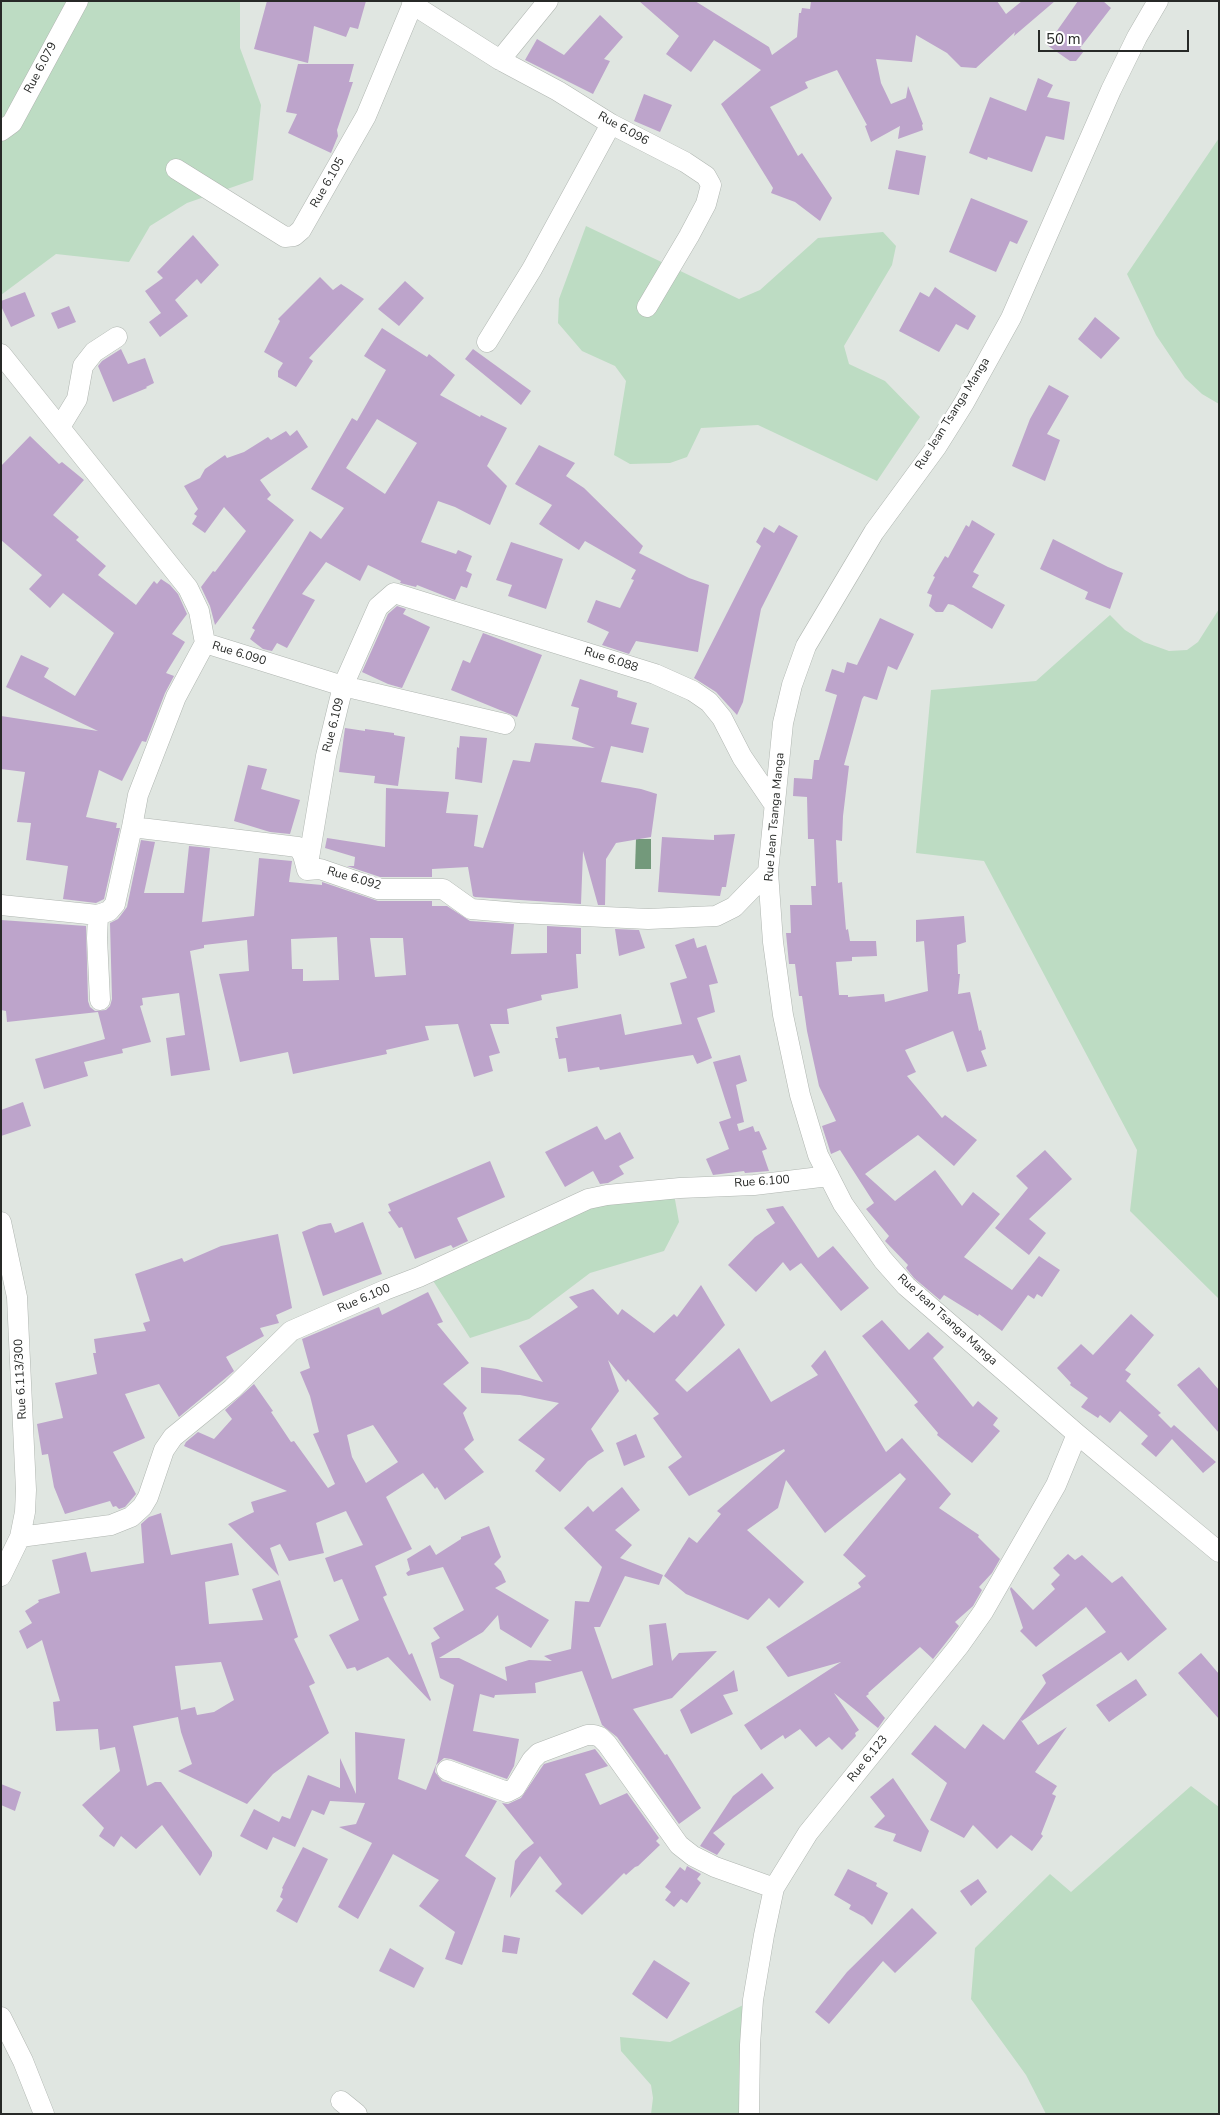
<!DOCTYPE html>
<style>
body{margin:0}
#map{position:relative;width:1220px;height:2115px;overflow:hidden;background:#e0e6e1;font-family:"Nunito Sans",sans-serif}
canvas{display:block}
.frame{position:absolute;inset:0;border:2px solid #272927;pointer-events:none}
.scale{position:absolute;left:1038px;top:30px;width:151px;height:22px;box-sizing:border-box;border:2px solid #272927;border-top:0;padding-left:6px;font-size:15px;line-height:18px;white-space:nowrap;color:#272927;-webkit-text-stroke:4px #fff;paint-order:stroke}
</style>
<div id="map">
<canvas width="1220" height="2115"></canvas>
<div class="frame"></div>
<div class="scale">50 m</div>
</div>
<script>
const c = document.querySelector('canvas').getContext('2d');
c.lineJoin = 'round';
function fillPath(path, color) {
  c.fillStyle = color;
  c.fill(path, 'evenodd');
}
function shape(rows) {
  const path = new Path2D();
  for (const r of rows) {
    path.moveTo(r[0], r[1]);
    for (let i = 2; i < r.length; i += 2) path.lineTo(r[i], r[i + 1]);
  }
  return path;
}
function stroke(path, color, width, dash) {
  c.strokeStyle = color;
  c.lineWidth = width;
  c.lineCap = dash ? 'butt' : 'round';
  c.setLineDash(dash || []);
  c.stroke(path);
}
function drawText(font, color, halo, rows, align = 'center') {
  c.font = font + ' "Nunito Sans",sans-serif';
  c.lineWidth = 5;
  c.setLineDash([]);
  c.textBaseline = 'middle';
  c.strokeStyle = halo;
  c.fillStyle = color;
  for (const [text, x, y, turn = 0] of rows) {
    c.save();
    c.translate(x, y);
    c.rotate((+turn || 0) * Math.PI / 180);
    c.textAlign = isNaN(turn) ? turn : align;
    if (halo) c.strokeText(text, 0, 0);
    c.fillText(text, 0, 0);
    c.restore();
  }
}
const green = shape([
 [1,1,240,1,240,48,261,105,253,180,187,203,150,226,129,262,56,254,1,295],
 [1219,138,1219,404,1202,394,1185,378,1156,335,1127,274],
 [586,226,739,299,760,290,818,238,883,232,896,246,892,265,844,346,849,364,885,381,920,417,877,481,758,425,701,428,687,457,670,463,630,464,614,455,626,381,615,366,582,351,558,323,559,299],
 [1219,609,1219,1299,1130,1211,1137,1150,984,861,916,853,931,690,1036,681,1110,615,1125,630,1144,642,1169,651,1187,650,1198,642],
 [674,1194,679,1222,664,1251,590,1273,529,1319,470,1338,430,1276,594,1202],
 [1191,1786,1219,1807,1219,2114,1046,2114,1026,2075,971,1999,975,1948,1050,1874,1071,1892],
 [753,2000,749,2114,651,2114,653,2098,651,2085,621,2051,620,2037,670,2042]
]);
const water = shape([
 [636,839,651,839,651,869,635,869]
]);
const building = shape([
 [267,1,366,1,358,29,350,27,346,37,314,26,308,63,254,49],
 [639,1,695,1,769,47,772,55,797,37,799,13,801,13,802,8,810,9,811,1,997,1,1006,14,1022,1,1055,1,1014,36,1015,32,976,68,961,67,947,53,916,35,912,62,876,59,881,83,891,104,906,98,908,86,923,124,922,125,923,130,898,139,900,126,871,142,865,126,867,125,837,70,805,82,808,88,770,107,798,156,802,153,832,198,820,221,795,202,771,193,773,188,721,104,761,70,714,40,691,72,666,54,679,36],
 [1078,1,1103,1,1111,8,1080,48,1084,51,1076,61,1070,61,1047,45],
 [600,15,623,37,604,59,610,61,593,94,525,60,537,39,564,55],
 [298,64,354,64,349,82,353,82,337,130,338,136,331,153,288,133,297,114,286,112],
 [1038,78,1053,85,1047,97,1070,102,1064,140,1046,136,1032,172,988,157,987,160,969,153,990,97,1026,111],
 [644,94,672,105,660,132,634,121],
 [896,150,926,156,919,195,888,189],
 [971,198,1028,221,1017,244,1010,241,996,272,949,252],
 [193,235,219,265,201,284,197,279,175,300,188,316,160,337,149,322,161,313,145,291,163,278,157,272],
 [320,277,333,290,341,284,364,299,309,358,313,361,296,387,278,377,278,371,283,363,264,352,280,321,278,319],
 [405,281,424,298,399,326,378,309],
 [935,287,976,316,968,330,956,324,939,352,899,331,920,292,929,297],
 [25,292,35,316,11,327,1,306,1,301],
 [69,306,76,322,58,329,51,313],
 [1095,317,1120,338,1101,359,1078,339],
 [382,328,427,357,429,354,455,375,440,395,480,417,481,415,507,428,487,466,507,486,490,525,455,507,438,501,421,542,456,554,458,550,472,556,466,571,472,574,467,588,461,586,455,600,417,585,416,587,400,583,401,581,368,565,360,581,326,562,302,594,315,600,287,648,277,643,272,651,263,649,250,639,255,630,252,628,310,531,321,539,344,508,311,489,352,418,357,421,386,370,364,356],
 [377,419,417,443,385,494,346,468],
 [121,349,128,364,145,358,154,383,146,387,147,388,113,402,98,366,102,361],
 [473,349,531,391,521,405,465,359],
 [1049,385,1069,396,1047,434,1060,440,1045,481,1012,466,1030,419],
 [297,430,308,447,260,480,271,495,267,499,294,520,215,625,210,606,201,587,213,571,215,572,246,531,224,507,205,533,192,524,197,516,194,514,198,509,184,486,200,478,205,469,225,455,227,458,244,452,268,437,271,440,286,431,290,436],
 [30,436,59,464,62,462,84,480,53,515,79,537,76,540,106,566,98,575,136,605,154,581,157,584,161,579,170,585,178,594,187,614,172,634,185,642,166,673,174,676,165,693,146,742,142,741,122,781,99,770,86,817,117,823,116,828,120,828,104,899,96,903,63,899,68,866,26,860,31,823,17,822,25,772,1,769,1,716,98,731,6,687,21,655,49,668,44,677,75,696,114,633,63,593,50,608,29,589,42,575,1,540,1,466],
 [539,445,575,463,566,476,584,488,643,546,639,553,689,578,709,585,698,652,636,641,629,654,602,645,609,632,587,622,596,600,620,608,634,580,631,579,636,570,585,541,579,550,539,524,552,505,515,484],
 [972,520,995,534,973,572,979,575,972,587,1005,605,992,629,953,605,948,604,943,612,936,612,929,606,932,595,927,593,935,577,933,576,945,556,948,558,966,525,969,527],
 [779,525,798,536,761,609,743,702,737,715,716,692,694,678,761,546,756,542,764,527,774,533],
 [1053,539,1108,567,1123,573,1110,609,1085,599,1088,592,1040,569],
 [511,542,563,559,546,609,508,596,512,585,496,580],
 [397,606,406,609,403,614,430,627,402,688,388,684,362,672,388,614],
 [880,618,914,634,897,670,888,666,877,700,864,696,862,699,844,765,849,766,843,816,842,841,836,840,838,883,842,882,846,930,848,929,850,941,876,941,877,956,852,957,852,961,836,962,839,995,848,995,848,997,884,994,885,1002,928,991,924,941,916,942,916,920,964,916,966,942,957,945,958,974,960,974,958,994,970,992,979,1031,981,1030,986,1049,981,1051,987,1066,967,1072,953,1031,905,1050,916,1072,907,1076,942,1118,945,1115,977,1140,954,1166,918,1135,865,1174,895,1201,935,1170,962,1206,973,1192,1000,1214,964,1257,1012,1290,1039,1256,1060,1270,1042,1297,1037,1294,1034,1299,1028,1295,1002,1331,979,1314,978,1316,944,1295,940,1300,914,1278,906,1268,908,1265,885,1241,889,1236,866,1209,874,1203,840,1150,831,1154,822,1126,836,1121,819,1086,807,1031,802,996,799,996,795,964,789,964,786,933,791,933,790,905,812,905,811,886,816,886,814,839,808,839,807,797,793,796,794,778,812,779,814,760,819,760,837,695,825,691,832,669,844,673,847,662,857,665],
 [483,633,542,655,517,717,451,690,463,660,470,663],
 [580,679,618,691,617,697,637,703,631,724,649,728,643,753,611,746,601,782,641,789,657,794,651,837,616,843,606,859,605,905,598,905,583,851,581,904,475,897,473,896,468,867,432,869,432,877,380,877,347,866,354,866,355,857,325,848,327,838,385,847,386,788,449,792,446,813,478,815,474,846,483,848,513,760,530,762,535,743,595,748,572,739,579,708,571,706],
 [345,728,365,731,365,729,394,733,394,735,405,737,398,786,374,783,375,776,339,772],
 [460,736,487,738,482,783,455,779,457,747,459,748],
 [248,765,267,769,261,789,300,800,290,834,270,832,234,821],
 [735,834,726,887,722,887,720,896,658,892,662,837,714,840,714,835],
 [141,840,155,842,144,893,184,893,189,846,210,848,202,922,254,916,259,858,292,861,289,882,322,885,322,882,378,901,432,901,432,906,447,906,470,921,514,924,511,954,547,953,547,926,581,928,581,954,576,954,578,988,541,995,542,1000,507,1009,509,1024,490,1024,500,1053,489,1056,493,1071,474,1077,458,1024,425,1026,429,1040,386,1050,387,1054,293,1074,288,1052,240,1062,219,974,249,971,247,940,204,945,204,948,190,951,210,1070,171,1076,166,1038,185,1035,179,993,142,998,143,1005,140,1006,151,1042,122,1049,123,1053,84,1062,88,1076,44,1089,35,1059,105,1039,98,1012,7,1022,6,1011,1,1010,1,920,86,926,88,1001,90,1007,95,1011,106,1010,110,1006,112,999,110,923,118,919,127,907],
 [337,937,339,980,303,981,303,969,292,969,291,939],
 [370,938,403,938,406,975,375,977],
 [615,929,639,930,645,948,619,956],
 [694,938,697,948,706,945,718,983,709,985,715,1012,697,1018,712,1058,697,1064,693,1055,600,1070,599,1067,568,1072,566,1058,559,1059,555,1038,558,1038,556,1027,621,1014,625,1035,682,1024,670,983,687,978,675,945],
 [740,1055,747,1081,736,1085,744,1122,737,1124,739,1131,753,1126,755,1132,759,1131,767,1149,762,1151,769,1171,745,1173,744,1171,713,1175,706,1159,729,1149,719,1122,731,1118,713,1062],
 [23,1102,31,1126,1,1136,1,1110],
 [597,1126,605,1140,620,1132,634,1158,619,1166,624,1174,608,1183,600,1184,593,1171,565,1187,545,1152],
 [1045,1150,1072,1179,1029,1219,1046,1233,1029,1255,995,1228,1028,1188,1016,1176],
 [490,1161,505,1197,457,1218,468,1241,453,1248,451,1245,415,1259,402,1227,399,1228,388,1212,391,1211,388,1204],
 [783,1206,818,1258,833,1246,869,1288,841,1311,801,1263,790,1271,783,1262,756,1292,728,1265,755,1237,775,1223,766,1209],
 [363,1222,382,1274,323,1296,302,1232,319,1225,331,1223,335,1233],
 [278,1234,292,1308,276,1315,279,1323,260,1328,264,1336,226,1357,234,1371,179,1417,159,1384,125,1394,145,1438,113,1452,136,1494,125,1507,119,1509,116,1506,113,1507,110,1501,65,1514,54,1487,48,1454,42,1455,37,1424,63,1418,55,1383,97,1374,93,1353,96,1353,94,1339,146,1331,143,1323,150,1321,135,1274,182,1258,184,1262,221,1246],
 [701,1285,725,1325,675,1380,687,1392,739,1348,771,1402,818,1375,811,1366,825,1350,886,1452,902,1438,951,1494,939,1508,979,1535,978,1537,1000,1559,992,1573,979,1587,982,1590,973,1606,955,1622,959,1626,933,1659,920,1647,868,1693,869,1694,866,1696,885,1718,878,1728,834,1693,859,1730,855,1733,856,1736,842,1750,829,1737,816,1747,800,1729,785,1739,783,1735,761,1750,744,1725,841,1662,788,1677,766,1647,861,1587,858,1583,866,1576,843,1555,906,1479,900,1473,825,1533,786,1480,778,1508,747,1530,804,1582,779,1608,769,1598,748,1620,686,1594,664,1576,689,1537,697,1543,721,1514,717,1511,785,1451,784,1449,689,1496,668,1467,682,1457,653,1418,659,1414,628,1379,626,1382,608,1360,619,1391,591,1429,604,1451,588,1461,560,1492,535,1471,545,1459,518,1440,559,1403,520,1395,481,1393,481,1367,497,1369,543,1382,519,1346,578,1307,569,1297,593,1289,618,1315,622,1309,654,1333,674,1314,677,1317],
 [428,1292,443,1322,437,1324,469,1363,443,1384,467,1408,463,1413,474,1440,464,1449,484,1472,445,1500,437,1487,435,1489,423,1473,386,1497,412,1549,375,1566,387,1595,383,1597,409,1655,412,1653,431,1700,430,1701,388,1657,357,1671,355,1667,347,1669,329,1635,359,1620,342,1579,334,1582,325,1558,363,1545,346,1511,316,1523,324,1553,289,1561,280,1544,270,1548,279,1576,228,1524,254,1512,251,1502,287,1491,184,1446,186,1442,198,1432,214,1439,232,1419,225,1410,254,1384,273,1411,271,1412,291,1442,294,1441,328,1488,335,1484,313,1434,319,1432,310,1396,300,1372,310,1368,302,1339,379,1307,382,1315],
 [373,1425,398,1462,366,1483,352,1457,347,1435],
 [1131,1314,1154,1335,1125,1370,1131,1374,1126,1381,1161,1413,1158,1415,1171,1428,1174,1425,1216,1462,1203,1473,1172,1439,1156,1457,1141,1444,1148,1436,1120,1411,1110,1423,1100,1415,1098,1418,1081,1407,1088,1398,1070,1385,1071,1383,1057,1368,1081,1344,1093,1355],
 [882,1320,909,1350,928,1332,944,1347,933,1358,973,1407,978,1401,998,1418,993,1425,1000,1431,972,1463,937,1435,938,1433,914,1405,918,1402,862,1336],
 [1199,1367,1219,1390,1219,1433,1177,1385],
 [636,1434,645,1457,624,1466,616,1443],
 [622,1487,640,1510,615,1530,632,1545,620,1558,663,1575,659,1585,625,1576,600,1627,594,1627,612,1679,653,1665,649,1625,666,1623,672,1661,679,1653,717,1651,672,1698,633,1709,665,1755,667,1754,701,1808,679,1824,617,1737,602,1725,582,1671,535,1683,536,1693,495,1695,494,1698,480,1694,473,1731,519,1739,514,1766,507,1779,451,1759,444,1758,436,1765,435,1772,442,1781,497,1801,465,1856,496,1878,462,1965,445,1959,455,1932,419,1906,439,1880,393,1854,358,1919,338,1907,372,1843,339,1827,356,1824,365,1803,330,1801,324,1815,312,1810,295,1847,273,1837,267,1850,240,1836,254,1809,279,1822,282,1816,290,1819,308,1775,340,1788,340,1758,356,1794,355,1732,405,1739,398,1779,426,1790,437,1762,454,1685,440,1678,431,1643,440,1638,433,1628,464,1610,443,1567,408,1576,406,1573,410,1570,407,1559,430,1545,436,1555,461,1539,461,1537,489,1526,501,1557,494,1564,501,1571,506,1582,495,1588,549,1620,531,1648,500,1629,498,1615,483,1632,439,1658,459,1658,507,1681,505,1667,529,1660,552,1661,544,1656,571,1649,575,1601,589,1602,602,1567,564,1528,588,1506,593,1512],
 [161,1513,171,1555,232,1543,239,1575,205,1582,209,1624,263,1620,252,1589,280,1580,298,1637,294,1639,315,1683,309,1686,329,1733,273,1774,247,1804,178,1771,192,1764,181,1732,178,1717,133,1726,147,1786,155,1782,161,1782,212,1852,212,1856,200,1876,162,1825,136,1849,121,1836,114,1847,99,1836,104,1828,82,1805,120,1771,115,1747,100,1750,98,1729,56,1731,53,1702,60,1701,42,1640,27,1649,19,1631,32,1623,25,1611,39,1602,38,1600,60,1593,52,1560,86,1552,91,1572,144,1563,141,1524,149,1517],
 [221,1662,234,1700,214,1712,197,1715,195,1707,181,1710,175,1666],
 [1068,1554,1075,1560,1082,1555,1112,1583,1122,1576,1167,1629,1128,1661,1121,1652,1022,1721,1020,1719,1038,1745,1067,1727,1035,1772,1057,1786,1052,1794,1056,1796,1041,1834,1043,1836,1032,1851,1011,1835,997,1849,973,1825,964,1838,930,1820,947,1783,911,1754,935,1725,965,1749,983,1724,1004,1740,1046,1683,1042,1675,1106,1632,1086,1607,1036,1647,1020,1631,1023,1628,1010,1589,1011,1587,1033,1610,1055,1589,1051,1584,1060,1575,1053,1568],
 [1201,1653,1219,1674,1219,1719,1178,1673],
 [734,1670,738,1691,723,1695,733,1714,691,1734,680,1710],
 [1136,1679,1147,1695,1109,1722,1096,1705],
 [595,1749,608,1766,585,1774,600,1805,627,1793,659,1838,656,1841,660,1845,638,1866,635,1867,626,1875,624,1873,582,1915,555,1891,562,1884,540,1856,510,1898,515,1861,522,1852,534,1843,502,1803,508,1804,521,1798,544,1764],
 [762,1773,774,1788,713,1833,725,1844,717,1855,700,1846,733,1796],
 [893,1778,929,1831,921,1852,893,1841,896,1834,874,1827,885,1816,870,1797],
 [1,1784,21,1792,15,1811,1,1805],
 [303,1847,328,1859,297,1923,276,1911,283,1899,280,1897,283,1889,282,1888],
 [687,1866,701,1874,697,1879,701,1883,687,1903,681,1899,674,1907,665,1900,671,1892,665,1887,680,1867,685,1871],
 [848,1869,877,1883,876,1886,888,1893,872,1925,864,1917,849,1909,851,1905,834,1895],
 [978,1879,987,1892,971,1906,960,1891],
 [912,1908,937,1933,895,1973,883,1961,829,2024,815,2012,847,1972],
 [504,1935,520,1938,517,1954,502,1952],
 [390,1948,424,1968,414,1988,379,1971],
 [654,1960,690,1983,667,2019,632,1994]
]);
const minor = shape([
 [1158,1,1137,37,1111,90,1011,318,964,403,937,446,874,532,806,646,792,685,783,723,768,872,773,942,783,1015,800,1095,818,1155,843,1204,883,1260,906,1286,1077,1434,1219,1552],
 [412,4,500,60,558,91,611,124,685,162,706,176,711,185,706,204,689,236,647,307],
 [500,60,548,1],
 [1,131,12,123,78,1],
 [176,169,285,237,294,236,301,230,366,116,414,1],
 [487,342,532,269,611,124],
 [1,354,188,588,199,611,205,643,343,686,505,724],
 [60,427,77,399,83,366,94,352,117,337],
 [205,643,176,697,138,795,132,827,298,847,303,855,307,870,320,869,378,889,443,889,471,909,519,913,648,919,716,916,734,907,768,872],
 [307,870,326,756,343,686,378,607,394,593,655,674,693,691,709,702,722,718,742,757,774,804],
 [1,905,98,915,109,911,115,904,132,827],
 [98,915,97,938,100,1000],
 [1,1222,17,1297,26,1490,25,1512,20,1537],
 [1,1576,20,1537,111,1525,131,1517,142,1507,148,1497,164,1450,173,1437,232,1389,291,1331,385,1290,419,1277,588,1199,607,1195,680,1188,754,1185,829,1176],
 [447,1770,507,1792,515,1788,532,1760,539,1753,587,1735,594,1735,600,1737,607,1744,679,1845,693,1856,715,1867,774,1888],
 [1,2017,23,2061,44,2114],
 [341,2101,357,2114],
 [749,2114,750,2045,753,2000,764,1935,774,1888,808,1833,959,1646,983,1612,1056,1485,1077,1434]
]);
const streetNames = [
 ["Rue 6.079",41,68,-62],
 ["Rue 6.096",623,129,29],
 ["Rue 6.105",328,183,-60],
 ["Rue Jean Tsanga Manga",953,414,-58],
 ["Rue 6.090",239,654,17],
 ["Rue 6.088",611,660,18],
 ["Rue 6.109",334,725,-76],
 ["Rue Jean Tsanga Manga",775,817,-85],
 ["Rue 6.092",354,879,16],
 ["Rue 6.100",762,1182,-4],
 ["Rue 6.100",364,1299,-23],
 ["Rue Jean Tsanga Manga",947,1320,42],
 ["Rue 6.113/300",21,1379,-93],
 ["Rue 6.123",868,1759,-51]
];
fillPath(green, '#bddcc3');
fillPath(water, '#73997b');
fillPath(building, '#bda4cb');
stroke(minor, '#b0b6b1', 21);
stroke(minor, '#fff', 20);
drawText('12px', '#272927', '#fff', streetNames);
</script>
